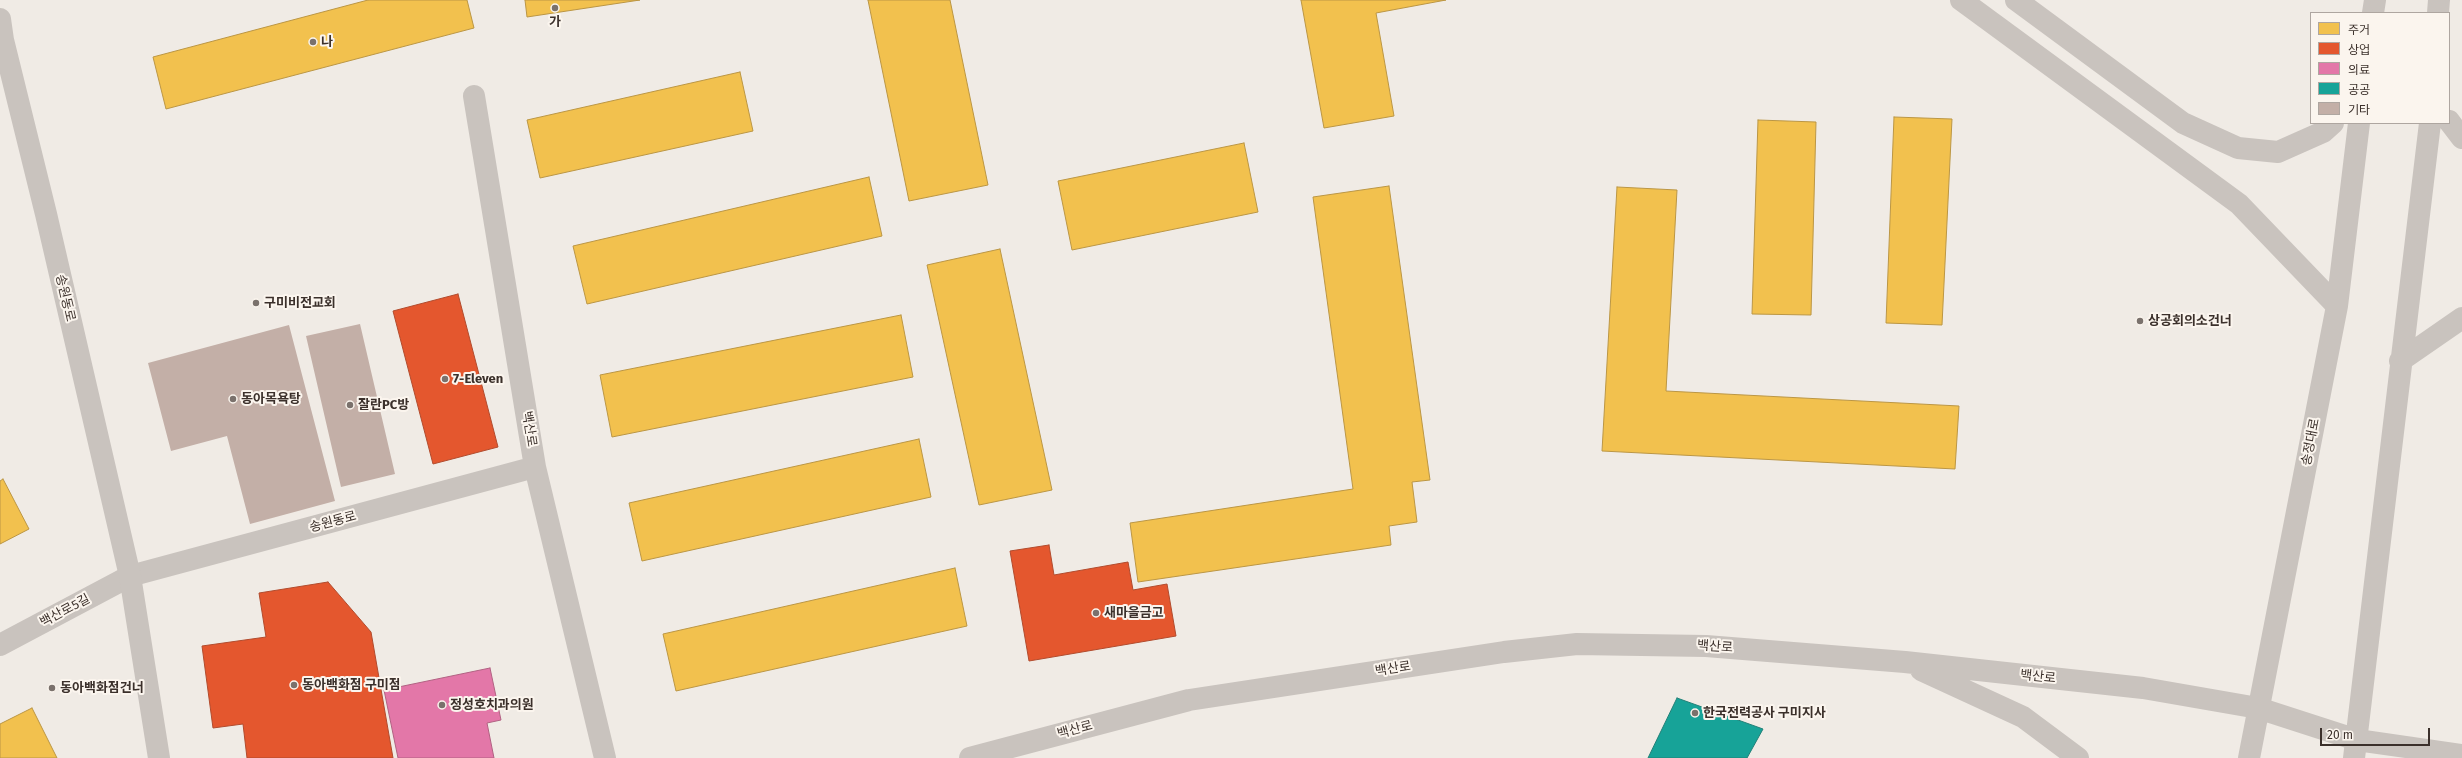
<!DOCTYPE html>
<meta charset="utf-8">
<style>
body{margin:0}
#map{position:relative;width:2462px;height:758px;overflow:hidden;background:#f0ebe5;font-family:"Fira Sans","Noto Sans KR",sans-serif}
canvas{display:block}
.legend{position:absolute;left:2310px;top:12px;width:140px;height:112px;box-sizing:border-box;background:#fbf5ee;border:1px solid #aea6a0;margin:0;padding:5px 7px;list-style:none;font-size:12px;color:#3b302b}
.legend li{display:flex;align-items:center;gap:8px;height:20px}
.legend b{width:20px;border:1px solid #aea6a0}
.scale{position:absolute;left:2320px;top:728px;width:110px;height:18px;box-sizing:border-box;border:2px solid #3b302b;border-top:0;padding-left:5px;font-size:12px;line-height:14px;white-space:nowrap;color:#3b302b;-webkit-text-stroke:3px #fbf5ee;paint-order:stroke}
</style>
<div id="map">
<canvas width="2462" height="758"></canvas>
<ul class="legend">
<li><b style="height:11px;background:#f2c14e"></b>주거</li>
<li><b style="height:11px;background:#e4572e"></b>상업</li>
<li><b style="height:11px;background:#e377a8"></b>의료</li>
<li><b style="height:11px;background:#17a398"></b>공공</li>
<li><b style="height:11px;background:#c3afa7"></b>기타</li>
</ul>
<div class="scale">20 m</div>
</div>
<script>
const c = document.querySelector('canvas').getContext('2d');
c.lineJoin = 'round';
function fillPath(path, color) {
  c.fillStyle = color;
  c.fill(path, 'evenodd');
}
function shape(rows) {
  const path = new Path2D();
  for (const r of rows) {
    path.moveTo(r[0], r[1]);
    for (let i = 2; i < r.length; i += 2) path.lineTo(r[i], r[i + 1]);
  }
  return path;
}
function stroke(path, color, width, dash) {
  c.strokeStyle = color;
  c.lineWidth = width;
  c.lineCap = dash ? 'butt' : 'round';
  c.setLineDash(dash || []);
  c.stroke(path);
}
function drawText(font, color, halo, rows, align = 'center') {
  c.font = font + ' "Fira Sans","Noto Sans KR",sans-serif';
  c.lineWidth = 4;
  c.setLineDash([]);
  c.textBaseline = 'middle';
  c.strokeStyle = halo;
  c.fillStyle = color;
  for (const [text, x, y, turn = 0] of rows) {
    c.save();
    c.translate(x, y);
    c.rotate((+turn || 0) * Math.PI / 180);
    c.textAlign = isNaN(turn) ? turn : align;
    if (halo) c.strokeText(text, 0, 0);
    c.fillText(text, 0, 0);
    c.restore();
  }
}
const homes = shape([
 [368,0,467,0,474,28,166,109,153,57,368,0],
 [525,0,640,0,527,17,525,0],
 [868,0,950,0,988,185,909,201,868,0],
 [1301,0,1446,0,1376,13,1394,116,1324,128,1301,0],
 [740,72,753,131,540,178,527,120,740,72],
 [1894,117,1952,119,1942,325,1886,323,1894,117],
 [1758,120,1816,122,1811,315,1752,314,1758,120],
 [1244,143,1258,212,1072,250,1058,181,1244,143],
 [869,177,882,236,587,304,573,246,869,177],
 [1389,186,1430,480,1412,482,1417,522,1389,526,1391,545,1138,582,1130,523,1353,489,1313,197,1389,186],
 [1617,187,1677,190,1666,391,1959,406,1955,469,1602,451,1617,187],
 [1000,249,1052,490,979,505,927,265,1000,249],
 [901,315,913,377,612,437,600,375,901,315],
 [919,439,931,497,642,561,629,503,919,439],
 [3,479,29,529,0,544,0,481,3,479],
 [955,568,967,626,676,691,663,634,955,568],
 [32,708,57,758,0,758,0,724,32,708]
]);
const shops = shape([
 [458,294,498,447,433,464,393,311,458,294],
 [1049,545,1054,575,1128,562,1133,590,1167,584,1176,636,1029,661,1010,551,1049,545],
 [328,582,371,632,393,758,247,758,243,724,213,728,202,646,266,637,259,593,328,582]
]);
const health = shape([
 [490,668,501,720,487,723,494,758,398,758,384,690,490,668]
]);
const public = shape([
 [1677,698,1763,729,1747,758,1648,758,1677,698]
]);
const building = shape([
 [360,324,395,474,341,487,306,336],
 [289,325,335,501,250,524,227,436,171,451,148,363]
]);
const minor = shape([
 [474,96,535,467,605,758],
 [0,645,130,576,535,467],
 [2357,740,2462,755]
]);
const tertiary = shape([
 [1961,0,2239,204,2337,306],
 [2016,0,2183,123,2238,148,2278,152,2323,132,2333,123],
 [2373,13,2375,0],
 [2438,13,2439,0],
 [0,19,3,40,46,214,130,576,159,758],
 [2449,121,2462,138],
 [2400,361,2462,318],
 [1921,670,2023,717,2078,758],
 [970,758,1189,700,1504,652,1577,644,1706,646,1905,662,2143,688,2258,708,2357,740],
 [2249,758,2337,306,2359,123],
 [2354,758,2430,123]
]);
const markers = [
 [555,8,4,"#7a716c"],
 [313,42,4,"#7a716c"],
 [256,303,4,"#7a716c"],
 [2140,321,4,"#7a716c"],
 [445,379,4,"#7a716c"],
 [233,399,4,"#7a716c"],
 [350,405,4,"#7a716c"],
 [1096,613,4,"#7a716c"],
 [294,685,4,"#7a716c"],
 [52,688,4,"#7a716c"],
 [442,705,4,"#7a716c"],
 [1695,713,4,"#7a716c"]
];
const poiNames = [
 ["가",555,22,"center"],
 ["나",321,42],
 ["구미비전교회",264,303],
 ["상공회의소건너",2148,321],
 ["7-Eleven",453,379],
 ["동아목욕탕",241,399],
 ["잘란PC방",358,405],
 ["새마을금고",1104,613],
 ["동아백화점 구미점",302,685],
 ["동아백화점건너",60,688],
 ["정성호치과의원",450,705],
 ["한국전력공사 구미지사",1703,713]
];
const streetNames = [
 ["송원동로",65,298,77],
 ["백산로",529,429,81],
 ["송정대로",2311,442,-79],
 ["송원동로",333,522,-15],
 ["백산로5길",65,611,-28],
 ["백산로",1715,647,4],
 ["백산로",1393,669,-9],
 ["백산로",2038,677,6],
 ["백산로",1075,730,-15]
];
fillPath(homes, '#f2c14e');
stroke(homes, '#bb9644', 1);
fillPath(shops, '#e4572e');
stroke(shops, '#b14b2d', 1);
fillPath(health, '#e377a8');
stroke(health, '#b16282', 1);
fillPath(public, '#17a398');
stroke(public, '#228077', 1);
fillPath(building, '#c3afa7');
stroke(minor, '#c9c3be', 22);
stroke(tertiary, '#c9c3be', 22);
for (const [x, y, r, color] of markers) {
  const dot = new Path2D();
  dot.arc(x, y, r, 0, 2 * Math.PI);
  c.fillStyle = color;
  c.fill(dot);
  stroke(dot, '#fbf5ee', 1.5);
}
drawText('bold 13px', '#3b302b', '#fbf5ee', poiNames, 'left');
drawText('13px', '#3b302b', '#fbf5ee', streetNames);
</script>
